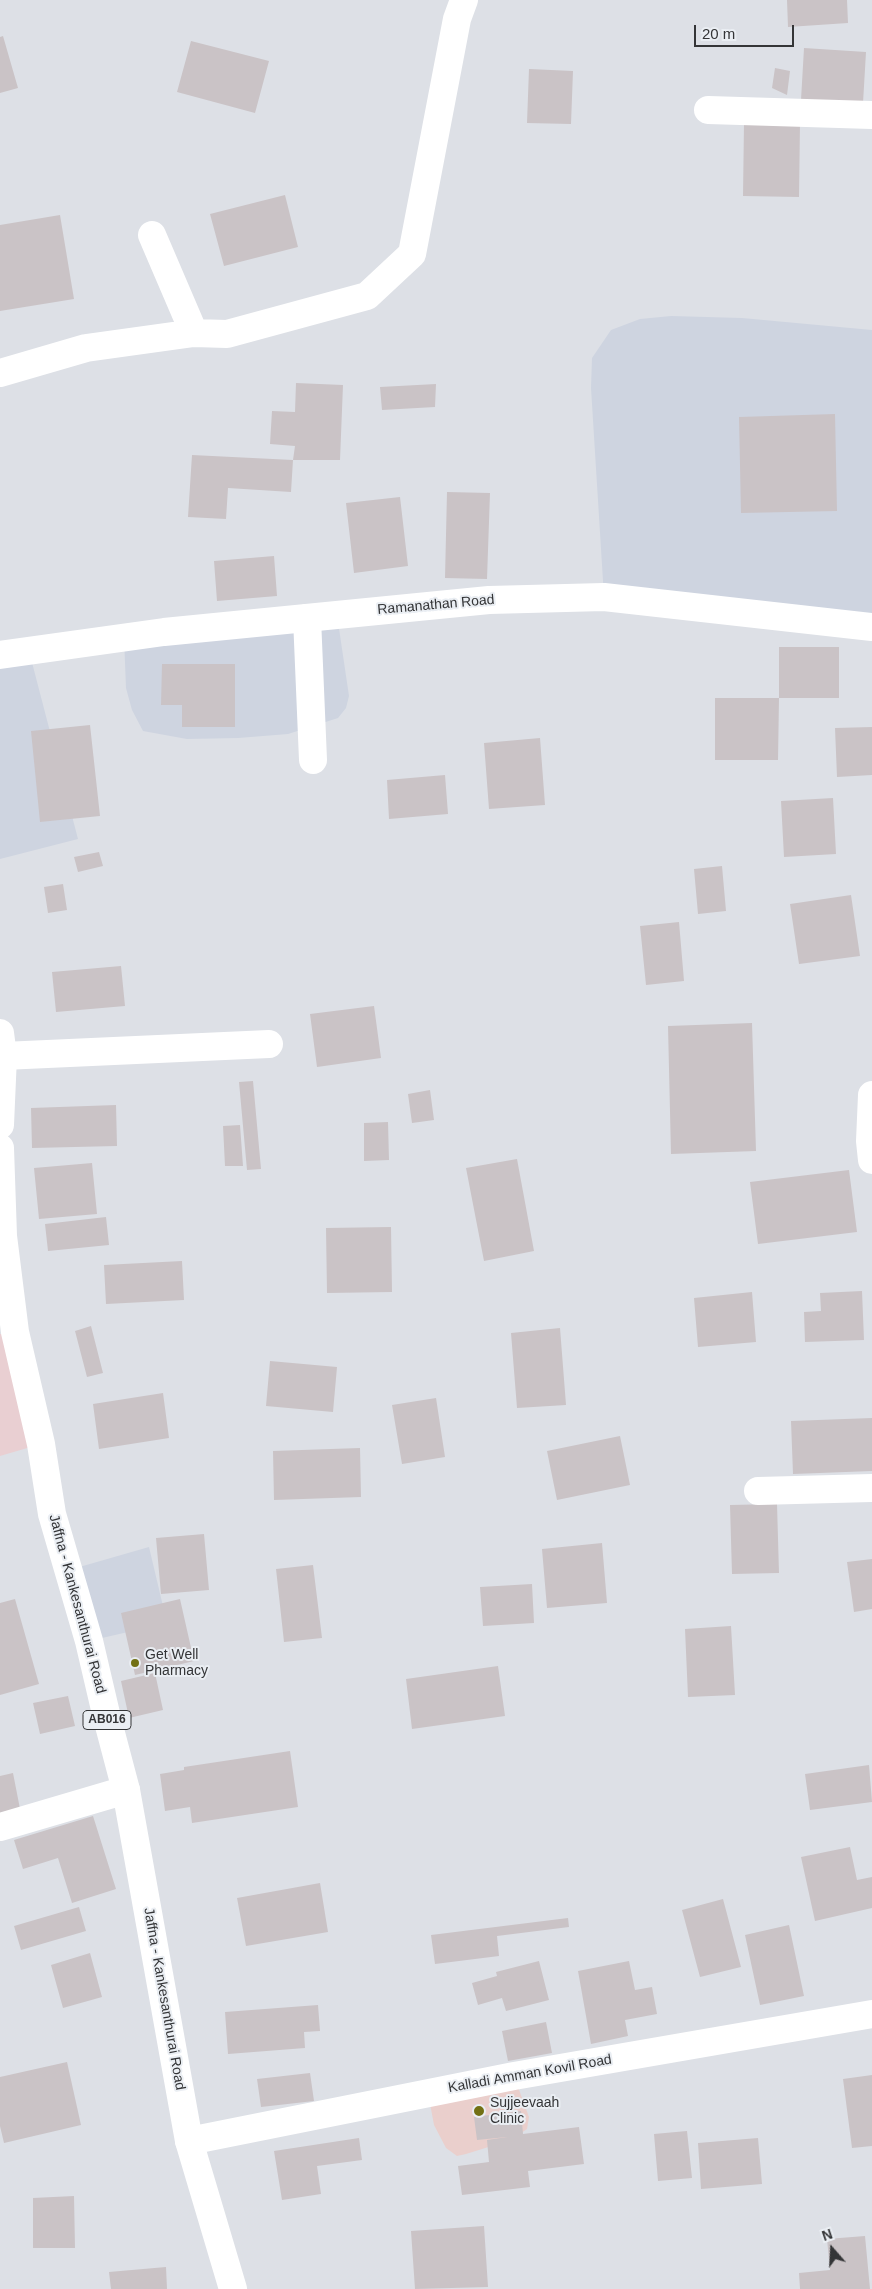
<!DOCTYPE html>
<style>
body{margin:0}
#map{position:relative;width:872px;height:2289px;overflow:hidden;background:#dde0e6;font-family:Arial,sans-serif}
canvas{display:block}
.north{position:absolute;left:807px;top:2224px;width:50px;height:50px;-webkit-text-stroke:4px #eaeef3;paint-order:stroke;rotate:341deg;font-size:14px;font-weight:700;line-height:20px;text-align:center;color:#343537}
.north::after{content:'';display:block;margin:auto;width:18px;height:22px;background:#343537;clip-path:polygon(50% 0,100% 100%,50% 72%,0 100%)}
.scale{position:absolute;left:694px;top:25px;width:100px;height:22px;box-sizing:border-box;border:2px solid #343537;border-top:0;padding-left:6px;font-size:15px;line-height:18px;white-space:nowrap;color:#343537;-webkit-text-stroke:4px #eaeef3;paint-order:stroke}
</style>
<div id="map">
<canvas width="872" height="2289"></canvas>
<div class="north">N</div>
<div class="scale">20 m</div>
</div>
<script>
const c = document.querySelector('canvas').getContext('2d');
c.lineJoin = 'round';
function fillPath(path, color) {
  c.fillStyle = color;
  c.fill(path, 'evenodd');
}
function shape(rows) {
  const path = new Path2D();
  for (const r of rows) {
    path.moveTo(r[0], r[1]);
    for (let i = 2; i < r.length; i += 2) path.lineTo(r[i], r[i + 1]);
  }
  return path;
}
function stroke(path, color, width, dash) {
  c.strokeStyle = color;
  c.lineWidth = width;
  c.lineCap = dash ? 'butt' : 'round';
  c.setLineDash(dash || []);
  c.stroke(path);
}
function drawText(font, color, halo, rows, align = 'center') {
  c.font = font + ' Arial,sans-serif';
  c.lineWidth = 4;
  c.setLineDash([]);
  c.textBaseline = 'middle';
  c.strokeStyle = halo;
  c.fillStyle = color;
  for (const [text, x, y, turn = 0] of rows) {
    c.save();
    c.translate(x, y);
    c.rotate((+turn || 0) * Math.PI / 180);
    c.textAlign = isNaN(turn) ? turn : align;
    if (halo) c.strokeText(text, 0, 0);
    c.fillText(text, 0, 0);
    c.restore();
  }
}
const built = shape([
 [671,316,742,318,872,330,872,627,604,597,591,388,592,358,611,330,640,319],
 [337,615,349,696,346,708,338,718,288,734,238,738,187,739,143,731,132,710,126,688,124,637],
 [29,651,78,839,0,859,0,655],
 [149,1547,167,1623,89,1641,69,1570]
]);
const industrial = shape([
 [15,1332,41,1444,0,1456,0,1334]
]);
const medical = shape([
 [514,2076,529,2117,527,2129,511,2140,466,2154,457,2156,446,2148,434,2125,428,2093]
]);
const building = shape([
 [787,0,847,0,848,23,788,27],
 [3,36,18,88,0,93,0,37],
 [191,41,269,61,255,113,177,92],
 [804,48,866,52,863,103,801,100],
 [775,68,790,71,787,95,772,88],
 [529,69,573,71,571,124,527,123],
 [744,123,800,123,799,197,743,196],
 [285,195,298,247,224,266,210,214],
 [60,215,74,299,0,311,0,225],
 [296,383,343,385,340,460,293,460,291,492,228,488,226,519,188,517,192,455,293,460,295,446,270,444,272,411,295,412],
 [436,384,435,407,382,410,380,387],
 [835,414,837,511,741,513,739,417],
 [447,492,490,493,487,579,445,578],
 [400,497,408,566,354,573,346,503],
 [274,556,277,596,217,601,214,561],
 [779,647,839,647,839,698,779,698],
 [162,664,235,664,235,727,182,727,182,705,161,705],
 [715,698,779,698,778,760,715,760],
 [90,725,100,816,40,822,31,731],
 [872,727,872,775,837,777,835,728],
 [540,738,545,805,489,809,484,743],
 [445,775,448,814,389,819,387,780],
 [833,798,836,854,784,857,781,801],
 [99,852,103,866,78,872,74,857],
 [722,866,726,911,698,914,694,869],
 [63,884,67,910,48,913,44,887],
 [851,895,860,956,799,964,790,904],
 [679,922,684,981,646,985,640,926],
 [121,966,125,1006,56,1012,52,972],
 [374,1006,381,1058,317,1067,310,1014],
 [752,1023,756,1151,671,1154,668,1026],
 [253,1081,261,1169,247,1170,239,1082],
 [430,1090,434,1120,412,1123,408,1094],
 [116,1105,117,1146,32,1148,31,1108],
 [388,1122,389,1160,364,1161,364,1123],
 [240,1125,243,1166,225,1166,223,1126],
 [517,1159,534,1251,484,1261,466,1168],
 [92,1163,97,1214,39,1219,34,1168],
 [849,1170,857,1232,758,1244,750,1182],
 [106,1217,109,1245,48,1251,45,1224],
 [391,1227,392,1292,327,1293,326,1228],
 [182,1261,184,1300,106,1304,104,1265],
 [862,1291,864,1340,805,1342,804,1312,821,1311,820,1293],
 [752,1292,756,1342,698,1347,694,1298],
 [91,1326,103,1373,87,1377,75,1331],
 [560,1328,566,1405,517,1408,511,1333],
 [270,1361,337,1367,333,1412,266,1406],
 [163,1393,169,1438,99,1449,93,1404],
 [436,1398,445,1457,402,1464,392,1405],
 [872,1418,872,1471,793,1474,791,1421],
 [620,1436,630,1485,557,1500,547,1451],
 [360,1448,361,1497,274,1500,273,1451],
 [777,1504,779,1573,732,1574,730,1505],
 [204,1534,209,1590,161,1594,156,1538],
 [602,1543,607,1603,547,1608,542,1549],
 [872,1559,872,1609,854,1612,847,1562],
 [313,1565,322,1638,284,1642,276,1569],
 [532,1584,534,1623,483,1626,480,1587],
 [15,1599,39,1684,0,1695,0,1603],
 [180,1599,194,1661,135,1675,121,1613],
 [731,1626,735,1695,688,1697,685,1629],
 [498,1666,505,1716,412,1729,406,1679],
 [155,1673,163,1710,129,1718,121,1681],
 [68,1696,75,1726,40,1734,33,1703],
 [290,1751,298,1807,192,1823,190,1807,165,1811,160,1774,184,1770,184,1767],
 [869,1765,872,1802,810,1810,805,1774],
 [13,1773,21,1814,0,1818,0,1776],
 [93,1816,116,1889,72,1903,58,1858,23,1869,14,1840],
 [850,1847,857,1880,872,1877,872,1908,815,1921,801,1857],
 [320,1883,328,1932,246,1946,237,1898],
 [723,1899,741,1967,700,1977,682,1910],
 [79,1907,86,1931,21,1950,14,1926],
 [568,1918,569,1927,497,1936,499,1956,435,1964,431,1935],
 [789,1925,804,1996,760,2005,745,1935],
 [90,1953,102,1997,63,2008,51,1965],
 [539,1961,549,2000,506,2011,502,1998,478,2005,472,1983,497,1976,496,1972],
 [629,1961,635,1990,652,1987,657,2014,625,2020,628,2036,591,2044,578,1971],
 [318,2005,320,2031,304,2032,305,2048,228,2054,225,2012],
 [546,2022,552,2053,508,2061,502,2031],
 [67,2062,81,2125,4,2143,0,2126,0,2077],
 [310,2073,314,2101,261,2107,257,2079],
 [872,2075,872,2146,852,2148,843,2079],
 [521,2111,523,2134,579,2127,584,2164,528,2171,530,2187,462,2195,458,2166,489,2162,487,2140,507,2137,477,2140,474,2117],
 [687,2131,692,2178,658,2181,654,2134],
 [359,2138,362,2160,317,2166,321,2194,282,2200,274,2151],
 [758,2138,762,2184,701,2189,698,2143],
 [74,2196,75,2248,33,2248,33,2198],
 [484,2226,488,2287,415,2289,411,2231],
 [865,2236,870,2289,800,2289,799,2273,830,2270,827,2239],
 [166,2267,167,2289,111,2289,109,2272]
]);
const minor = shape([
 [708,110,872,115],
 [152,235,194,333],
 [0,373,86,348,194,333,227,334,367,296,412,254,457,19,464,0],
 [307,618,313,760],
 [3,1056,269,1044],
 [872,1095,870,1141,872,1160],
 [758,1491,872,1488],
 [0,1827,126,1790],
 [189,2141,514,2076,872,2014]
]);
const major = shape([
 [0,655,164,632,489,600,604,597,872,627],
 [0,1033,3,1056,0,1125],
 [0,1148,3,1236,15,1332,41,1444,52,1514,89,1641,107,1718,126,1790,189,2141,233,2289]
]);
const markers = [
 [135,1663,5,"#727013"],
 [479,2111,6,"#727013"]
];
const shields = [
 [107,1720,48]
];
const shieldNames = [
 ["AB016",107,1720]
];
const streetNames = [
 ["Ramanathan Road",436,605,-5],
 ["Jaffna - Kankesanthurai Road",77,1604,75],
 ["Jaffna - Kankesanthurai Road",164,1999,80],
 ["Kalladi Amman Kovil Road",530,2074,-10]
];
const poiNames = [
 ["Get Well",145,1655],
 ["Pharmacy",145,1671],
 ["Sujjeevaah",490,2103],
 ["Clinic",490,2119]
];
fillPath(built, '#ced4e0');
fillPath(industrial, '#e9cfd2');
fillPath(medical, '#eacfcc');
fillPath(building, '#cac3c6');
stroke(minor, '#fff', 28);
stroke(major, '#fff', 28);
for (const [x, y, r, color] of markers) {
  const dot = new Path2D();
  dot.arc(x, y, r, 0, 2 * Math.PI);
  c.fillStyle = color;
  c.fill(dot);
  stroke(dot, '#eaeef3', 2);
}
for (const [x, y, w] of shields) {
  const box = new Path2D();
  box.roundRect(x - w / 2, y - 9.5, w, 19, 4);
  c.fillStyle = '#eaeef3';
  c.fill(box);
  stroke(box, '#343537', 1);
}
drawText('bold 12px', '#343537', null, shieldNames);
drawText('14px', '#343537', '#eaeef3', streetNames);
drawText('14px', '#343537', '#eaeef3', poiNames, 'left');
</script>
